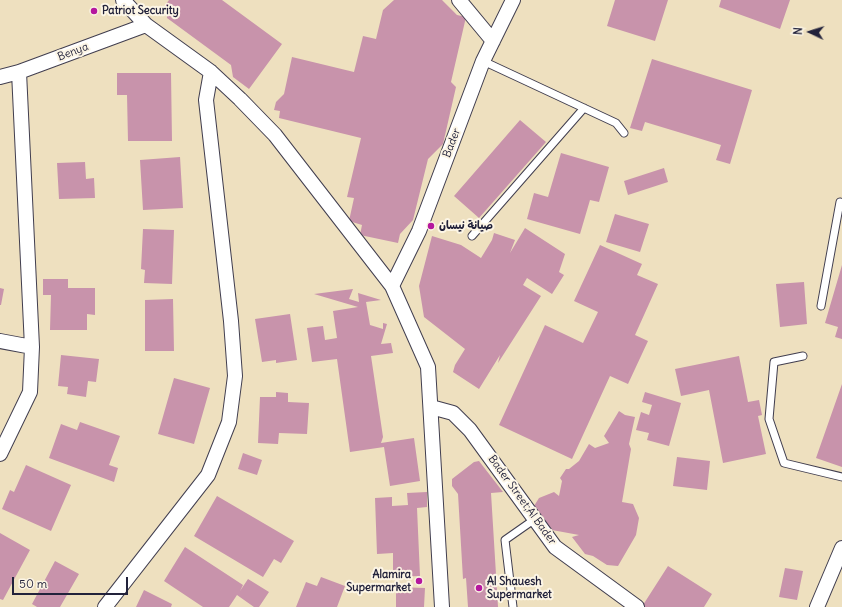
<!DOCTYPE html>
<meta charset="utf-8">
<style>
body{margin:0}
#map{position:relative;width:842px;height:607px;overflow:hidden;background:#eee0bf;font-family:Delius,sans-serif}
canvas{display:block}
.north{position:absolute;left:790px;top:12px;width:40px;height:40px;-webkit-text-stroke:3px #fcf5e5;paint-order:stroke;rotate:274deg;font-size:11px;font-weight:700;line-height:16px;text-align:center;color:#22223b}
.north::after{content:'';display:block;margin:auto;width:14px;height:18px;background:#22223b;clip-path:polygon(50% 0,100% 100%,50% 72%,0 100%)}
.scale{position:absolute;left:12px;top:577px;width:116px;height:18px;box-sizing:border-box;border:2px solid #22223b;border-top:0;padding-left:5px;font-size:12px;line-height:14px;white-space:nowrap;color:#22223b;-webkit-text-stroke:3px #fcf5e5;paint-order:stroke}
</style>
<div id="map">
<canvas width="842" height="607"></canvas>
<div class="north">N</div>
<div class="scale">50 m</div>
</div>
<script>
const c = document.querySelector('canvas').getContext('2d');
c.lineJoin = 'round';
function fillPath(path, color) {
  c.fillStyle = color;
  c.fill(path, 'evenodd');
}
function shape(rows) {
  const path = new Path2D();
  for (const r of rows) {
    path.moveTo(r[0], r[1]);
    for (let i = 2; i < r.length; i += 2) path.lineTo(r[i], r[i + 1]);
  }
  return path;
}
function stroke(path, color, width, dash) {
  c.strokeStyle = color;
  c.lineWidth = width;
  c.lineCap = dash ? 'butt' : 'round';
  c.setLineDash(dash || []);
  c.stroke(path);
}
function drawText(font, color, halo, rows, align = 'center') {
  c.font = font + ' Delius,"Playpen Sans Arabic",sans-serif';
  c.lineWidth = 4;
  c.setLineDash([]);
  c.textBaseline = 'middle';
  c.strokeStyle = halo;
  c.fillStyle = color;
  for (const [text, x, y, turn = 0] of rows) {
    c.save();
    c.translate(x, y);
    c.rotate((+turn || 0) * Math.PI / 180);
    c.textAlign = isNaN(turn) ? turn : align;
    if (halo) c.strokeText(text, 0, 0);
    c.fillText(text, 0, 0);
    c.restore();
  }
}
const building = shape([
 [169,0,222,0,282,44,249,89,233,77,231,65,167,18,166,4],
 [394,0,442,0,457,15,466,17,451,82,456,87,443,144,428,159,413,220,400,234,398,243,360,235,362,225,349,221,354,198,347,197,361,138,279,118,280,111,274,110,276,102,284,94,292,57,354,72,363,36,376,39,383,10],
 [615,0,668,0,655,41,607,26],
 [721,0,790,0,780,29,719,7],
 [652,59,752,90,730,164,716,160,721,145,645,122,642,131,630,128],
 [117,73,171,73,172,141,128,141,127,95,117,95],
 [520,120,546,142,479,218,454,196],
 [561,153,609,167,599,202,590,200,580,234,527,219,534,193,548,197],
 [180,157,183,208,143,210,140,160],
 [85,162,86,179,94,178,95,198,59,199,57,163],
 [664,168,668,182,628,195,624,181],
 [615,214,649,224,640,252,606,242],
 [525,228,565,254,559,272,564,275,552,294,527,278,523,285,541,296,498,363,500,355,479,389,453,372,455,365,465,349,424,317,419,286,432,236,461,245,481,258,492,240,494,233,515,240,510,253],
 [143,229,174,230,172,284,144,283,145,270,141,269],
 [600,245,642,264,637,275,658,284,635,335,648,341,628,384,610,376,572,459,499,425,545,325,583,343,598,312,574,301],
 [842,265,842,339,835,337,838,327,825,323],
 [43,279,68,279,68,288,95,288,95,315,87,314,87,330,50,330,51,295,43,295],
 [804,282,807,324,780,327,776,284],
 [0,288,4,289,1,305,0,305],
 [353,289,349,299,359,302,358,293,381,300,366,302,370,325,383,329,383,323,387,324,381,344,391,343,393,353,371,356,383,437,381,443,414,438,420,481,390,486,384,447,350,452,337,359,312,362,307,328,323,326,325,340,337,338,333,311,358,307,314,294],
 [173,299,174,351,145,351,145,300],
 [290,314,297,360,276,363,276,360,262,362,255,319],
 [61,355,99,359,96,382,88,381,86,397,67,394,68,387,58,386],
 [739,356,748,402,759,400,762,415,758,416,766,454,723,463,709,390,681,396,675,369],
 [174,378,210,388,194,444,158,434],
 [842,384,842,467,816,458],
 [276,392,288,393,288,402,309,403,307,434,279,433,278,444,258,443,260,397,276,397],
 [645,392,681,403,669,446,647,440,649,433,636,430,641,412,649,415,652,405,642,402],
 [619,411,625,415,635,417,629,444,631,449,622,502,633,504,639,518,636,535,618,566,607,565,593,556,585,554,572,537,579,535,552,530,534,506,539,498,554,492,559,496,562,481,560,478,566,469,569,469,579,461,589,444,595,448,609,443,604,436],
 [80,422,120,436,109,465,118,468,114,482,49,458,61,424,77,430],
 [243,453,262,460,257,475,238,469],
 [677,457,710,461,707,490,673,486],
 [479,461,503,492,491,493,498,607,468,607,466,578,463,579,458,494,452,486,452,479,474,462],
 [26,465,71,485,51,531,2,509,10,490,14,492],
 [427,492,427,507,417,508,420,576,393,577,393,553,377,554,375,498,392,497,392,506,408,505,407,493],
 [217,496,294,541,281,563,274,559,263,577,194,536],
 [0,533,30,550,3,600,0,599],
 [185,547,243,585,240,591,248,579,269,592,259,607,254,607,237,595,229,607,203,607,164,581],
 [55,561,79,574,60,607,37,607,32,604],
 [668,566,712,594,704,607,645,607,643,605],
 [785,568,803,571,797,600,779,597],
 [321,577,345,586,337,607,296,607,306,582,317,586],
 [396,587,425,588,424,607,396,607],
 [144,590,172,604,171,607,136,607]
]);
const service = shape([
 [483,61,616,123,624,133],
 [472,236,584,108],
 [821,306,840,202,842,203],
 [803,356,774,362,769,419,784,463,842,477],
 [513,607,505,540,535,519]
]);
const minor = shape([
 [123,0,146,25,211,72,240,99,275,135,392,286,428,367,442,607],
 [459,0,493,41],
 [0,77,19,72,146,25],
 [392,286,419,231,483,61,513,0],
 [0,341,32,347],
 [431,407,453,413,470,430,555,547,637,607],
 [0,454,30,392,32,347,19,72],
 [105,607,208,475,229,422,235,376,231,321,206,100,211,72],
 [817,607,842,548]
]);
const markers = [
 [94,11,4,"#b5179e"],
 [431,226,4,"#b5179e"],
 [419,581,4,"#b5179e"],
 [479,588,4,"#b5179e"]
];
const poiNames = [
 ["Patriot Security",102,11],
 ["صيانة نيسان",439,226],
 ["Alamira",411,575,"right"],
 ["Supermarket",411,588,"right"],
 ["Al Shauesh",487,582],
 ["Supermarket",487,595]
];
const streetNames = [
 ["Benya",73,52,-21],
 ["Bader",452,143,-69],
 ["Bader Street;Al Bader",522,500,54]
];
fillPath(building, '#c893ab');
stroke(service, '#413e4f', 9);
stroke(minor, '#413e4f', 16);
stroke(service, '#fff', 7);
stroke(minor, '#fff', 14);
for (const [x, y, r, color] of markers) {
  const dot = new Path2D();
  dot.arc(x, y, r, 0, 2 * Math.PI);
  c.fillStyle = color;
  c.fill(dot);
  stroke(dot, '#fcf5e5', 1.5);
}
drawText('bold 11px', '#22223b', '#fcf5e5', poiNames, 'left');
drawText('11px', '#22223b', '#fcf5e5', streetNames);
</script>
